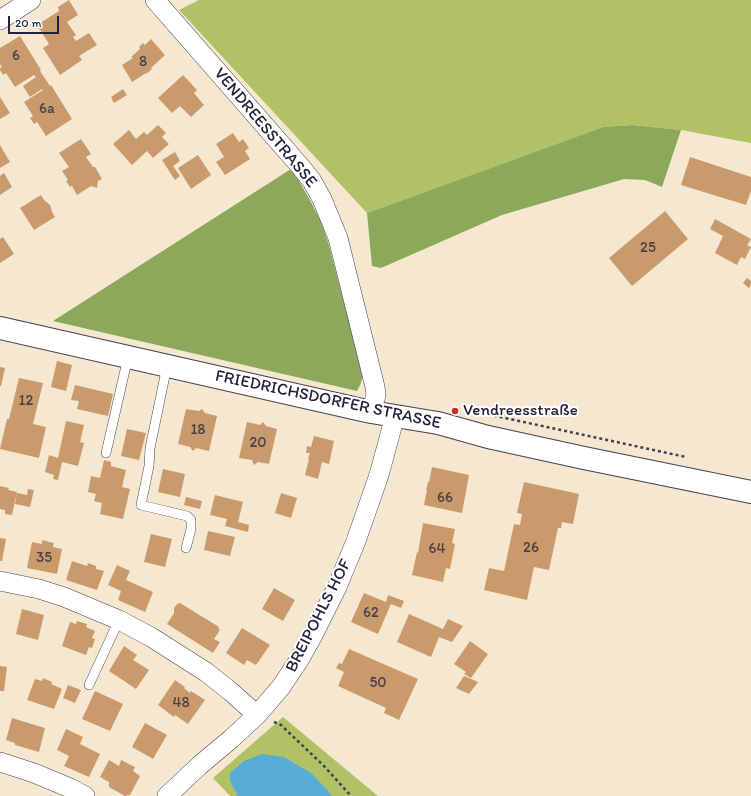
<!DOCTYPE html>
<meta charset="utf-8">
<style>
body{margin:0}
#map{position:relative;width:751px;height:796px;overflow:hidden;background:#f6e7d0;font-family:Itim,sans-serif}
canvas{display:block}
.scale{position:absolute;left:8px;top:16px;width:51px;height:18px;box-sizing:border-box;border:2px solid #22223b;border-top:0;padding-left:5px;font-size:12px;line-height:14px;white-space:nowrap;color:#22223b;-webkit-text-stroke:3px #fff;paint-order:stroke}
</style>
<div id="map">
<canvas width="751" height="796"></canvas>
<div class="scale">20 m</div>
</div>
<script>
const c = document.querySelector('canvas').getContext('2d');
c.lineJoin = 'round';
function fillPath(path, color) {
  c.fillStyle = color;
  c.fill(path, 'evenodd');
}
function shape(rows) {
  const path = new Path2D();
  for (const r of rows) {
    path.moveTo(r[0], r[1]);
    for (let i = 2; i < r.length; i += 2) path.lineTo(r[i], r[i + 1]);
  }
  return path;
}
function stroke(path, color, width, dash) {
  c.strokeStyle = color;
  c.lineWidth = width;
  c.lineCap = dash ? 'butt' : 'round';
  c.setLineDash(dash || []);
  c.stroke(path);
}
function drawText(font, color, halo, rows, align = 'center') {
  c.font = font + ' Itim,sans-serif';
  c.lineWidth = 4;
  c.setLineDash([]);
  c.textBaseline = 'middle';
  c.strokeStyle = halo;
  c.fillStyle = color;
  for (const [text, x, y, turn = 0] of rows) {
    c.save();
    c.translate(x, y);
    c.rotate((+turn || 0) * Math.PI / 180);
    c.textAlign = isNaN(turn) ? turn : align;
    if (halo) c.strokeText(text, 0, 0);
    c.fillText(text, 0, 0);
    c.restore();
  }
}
const green = shape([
 [199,0,751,0,751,143,681,130,632,125,603,127,367,213,179,10],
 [283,717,378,796,230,796,213,778]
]);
const forest = shape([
 [632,125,681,130,662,187,645,180,624,179,502,215,381,268,372,266,367,213,603,127],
 [291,169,302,186,312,204,321,222,328,242,363,375,361,383,357,391,53,321]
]);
const water = shape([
 [262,754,284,757,311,773,329,792,332,796,238,796,230,781,230,773,244,761]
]);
const building = shape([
 [69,0,78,15,67,22,76,35,73,37,76,41,89,33,97,45,79,56,82,60,60,75,43,48,49,44,37,25,59,11,58,7],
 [20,36,41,70,40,71,50,86,51,85,72,119,46,136,37,122,34,124,30,118,33,116,24,102,43,90,42,89,30,97,23,86,36,77,34,75,15,87,6,73,3,75,0,70,0,68,2,67,0,64,0,48],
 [151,39,165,55,151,68,152,69,146,74,146,73,132,82,122,65,133,58,131,57,140,49,139,47,143,43,145,45],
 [183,75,197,90,194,93,204,105,191,117,180,106,172,113,158,98],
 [123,89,127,95,114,103,111,97],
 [0,97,10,113,0,119],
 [158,125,166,133,162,137,169,144,153,158,147,151,132,165,113,144,129,130,136,139,144,132,147,135],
 [233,133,239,142,243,139,249,148,245,151,250,159,225,175,216,162,224,157,216,144],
 [81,139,91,154,86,157,93,167,95,167,102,179,98,181,97,188,91,186,77,195,72,186,70,187,66,181,68,180,62,171,69,167,59,153],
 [0,145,10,162,0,168],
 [175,152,180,161,173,166,180,176,175,180,162,160],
 [198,155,211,175,191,189,178,168],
 [690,157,751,177,751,191,746,205,681,185],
 [4,173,12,187,0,195,0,176],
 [41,195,44,200,50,205,51,208,52,212,55,217,34,230,20,208],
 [665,211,688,239,632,286,609,258],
 [715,219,751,239,747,245,751,247,745,259,741,257,737,265,715,253,723,236,710,229],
 [3,237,14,254,0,263,0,239],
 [747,278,751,281,751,285,749,288,743,283],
 [57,361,72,365,66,391,51,387],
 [0,367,5,368,1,386,0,386],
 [19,378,43,383,33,424,46,427,39,458,0,449,7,419,9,419],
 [75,385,113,394,108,416,77,409,79,401,71,400],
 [186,409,199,411,202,409,205,413,217,416,209,451,196,448,193,451,190,447,178,444],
 [66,421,84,425,80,442,84,443,78,466,62,462,58,480,53,479,54,475,45,472,49,455,58,458],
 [247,422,260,425,263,422,266,426,277,429,269,464,258,462,254,465,252,460,239,458],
 [127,429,146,433,139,460,121,456],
 [314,436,334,441,329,464,322,462,318,479,305,475,309,459,308,459,310,453,306,453,307,446,311,447],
 [104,460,111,462,111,466,126,470,122,487,130,489,123,519,100,514,102,503,94,501,96,494,88,492,91,476,100,478],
 [432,467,469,475,462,513,424,505,427,490,426,490,428,482,429,482],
 [163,469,185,474,180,497,158,492],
 [524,482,579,494,573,524,562,522,561,528,558,528,549,570,534,567,527,600,484,590,489,568,504,571,514,524,520,525,522,514,517,513],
 [0,486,9,488,8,490,17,492,12,515,5,514,5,510,0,509],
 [28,489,34,490,30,507,15,504,17,493,27,495],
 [281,493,297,498,291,518,275,513],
 [215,495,243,502,238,522,249,525,248,532,225,526,227,519,210,515],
 [186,497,202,501,200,509,184,505],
 [423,523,455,529,452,543,455,544,450,569,446,568,443,582,412,575,417,552,418,553],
 [208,531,235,537,230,556,204,550],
 [151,534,172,539,165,567,144,562],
 [0,538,6,539,2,561,0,561],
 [42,540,54,543,53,547,62,549,57,574,27,568,32,542,42,544],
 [72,561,87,566,88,563,96,566,96,569,104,571,97,590,66,580],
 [117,565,130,571,126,580,153,592,145,612,118,600,121,591,108,585],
 [274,588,295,600,283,621,262,609],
 [364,593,386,602,388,595,404,601,401,608,391,604,378,634,351,622],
 [180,603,219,627,218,628,220,630,214,639,220,642,213,653,167,624,174,613,174,608,177,604],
 [22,609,44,615,38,640,16,634],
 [409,614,443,629,448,619,463,626,452,642,439,637,431,657,397,642],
 [77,621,87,624,86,627,95,631,92,638,95,639,92,648,89,647,86,655,62,646,70,622,76,624],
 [242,628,270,645,256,665,247,660,244,665,226,653],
 [470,641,488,654,471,678,464,674,466,672,454,664],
 [124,646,137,655,133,660,149,670,136,689,109,671],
 [349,649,418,679,399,720,384,713,386,708,338,686,344,672,336,668,339,663,342,664],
 [0,666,7,667,4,691,0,691],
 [464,676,478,682,469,694,456,688],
 [43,678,52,682,51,684,62,689,54,709,27,700,35,679,42,681],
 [175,680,185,687,184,688,190,693,191,691,205,700,188,724,175,715,174,717,158,705],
 [68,685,81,690,75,703,63,698],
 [95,691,123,704,110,731,82,719],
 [12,718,45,728,39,752,15,745,15,743,6,740],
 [145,723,167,735,153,759,132,747],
 [66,729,83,737,80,744,100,754,89,777,64,766,69,756,57,750],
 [109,760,119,766,121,760,135,767,133,771,140,776,130,795,125,796,109,787,109,782,100,777]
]);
const path = shape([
 [482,413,686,457],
 [274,722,281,725,323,765,351,796]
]);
const service = shape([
 [167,366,150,448,149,466,141,505,187,516,191,520,191,529,186,548],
 [106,453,128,357],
 [89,685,119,620]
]);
const minor = shape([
 [155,0,300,166,312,181,322,199,338,238,375,387,376,395,371,412],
 [0,20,31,0],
 [0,581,39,589,64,597,119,620,151,637,206,672,230,691,257,715],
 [0,762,34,773,70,788,85,796],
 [167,796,200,765,231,739,257,715,281,687,299,660,313,635,337,587,356,541,379,475,395,416]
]);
const secondary = shape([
 [0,328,371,412,438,423,488,437,584,458,751,492]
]);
const markers = [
 [455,411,4,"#c8321e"]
];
const numberNames = [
 ["6",16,56],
 ["8",143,62],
 ["6a",47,109],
 ["25",648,248],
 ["12",26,401],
 ["18",198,430],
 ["20",258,443],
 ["66",445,498],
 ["26",531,548],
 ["64",437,549],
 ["35",44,558],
 ["62",371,613],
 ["50",378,683],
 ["48",181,703]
];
const streetNames = [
 ["VENDREESSTRASSE",265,128,50],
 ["FRIEDRICHSDORFER STRASSE",328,400,12],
 ["BREIPOHLS HOF",319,616,-63]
];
const poiNames = [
 ["Vendreesstraße",463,411]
];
fillPath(green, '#b0c265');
fillPath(forest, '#8ca85a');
fillPath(water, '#57add3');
fillPath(building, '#c99b6c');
stroke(service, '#424051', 10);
stroke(minor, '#424051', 20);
stroke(secondary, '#424051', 24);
stroke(path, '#424051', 2.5, [3, 3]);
stroke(service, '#fff', 9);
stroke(minor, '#fff', 19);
stroke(secondary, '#fff', 22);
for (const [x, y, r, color] of markers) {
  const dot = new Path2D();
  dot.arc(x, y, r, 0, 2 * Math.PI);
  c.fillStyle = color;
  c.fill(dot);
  stroke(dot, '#fff', 1.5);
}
drawText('15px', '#4c4047', null, numberNames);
drawText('17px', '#22223b', '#fff', streetNames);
drawText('17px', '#22223b', '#fff', poiNames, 'left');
</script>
